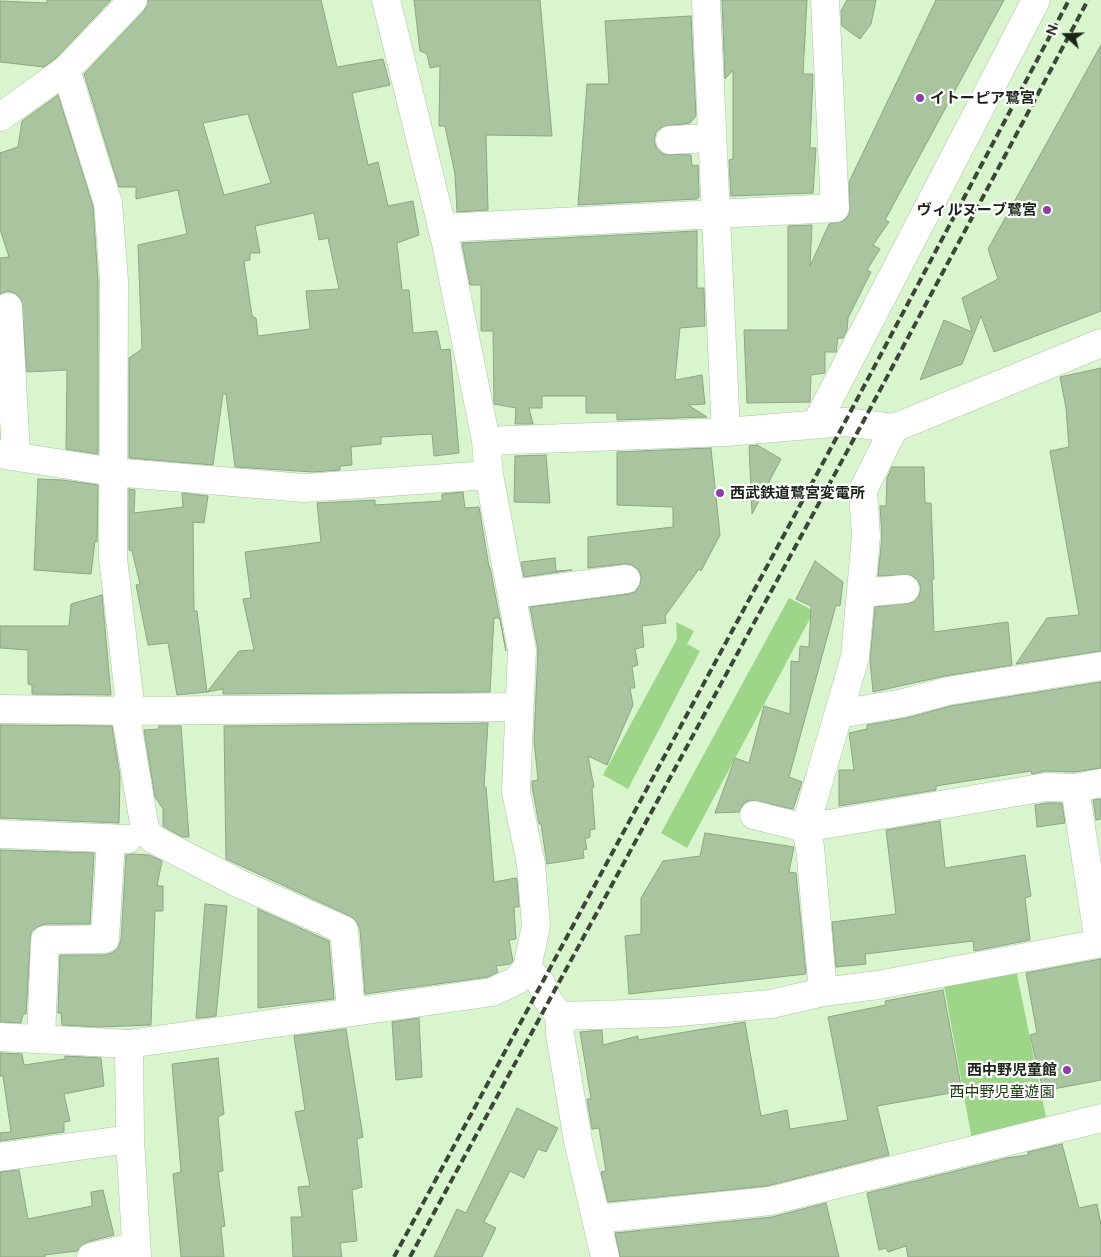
<!DOCTYPE html>
<meta charset="utf-8">
<style>
body{margin:0}
#map{position:relative;width:1101px;height:1257px;overflow:hidden;background:#d8f5ce;font-family:Ubuntu,sans-serif}
canvas{display:block}
.north{position:absolute;left:1041px;top:10px;width:50px;height:50px;-webkit-text-stroke:4px #fff;paint-order:stroke;rotate:290deg;font-size:14px;font-weight:700;line-height:20px;text-align:center;color:#1b2517}
.north::after{content:'';display:block;margin:auto;width:18px;height:22px;background:#1b2517;clip-path:polygon(50% 0,100% 100%,50% 72%,0 100%)}
</style>
<div id="map">
<canvas width="1101" height="1257"></canvas>
<div class="north">N</div>
</div>
<script>
const c = document.querySelector('canvas').getContext('2d');
c.lineJoin = 'round';
function fillPath(path, color) {
  c.fillStyle = color;
  c.fill(path, 'evenodd');
}
function shape(rows) {
  const path = new Path2D();
  for (const r of rows) {
    path.moveTo(r[0], r[1]);
    for (let i = 2; i < r.length; i += 2) path.lineTo(r[i], r[i + 1]);
  }
  return path;
}
function stroke(path, color, width, dash) {
  c.strokeStyle = color;
  c.lineWidth = width;
  c.lineCap = dash ? 'butt' : 'round';
  c.setLineDash(dash || []);
  c.stroke(path);
}
function drawText(font, color, halo, rows, align = 'center') {
  c.font = font + ' Ubuntu,"Noto Sans JP",sans-serif';
  c.lineWidth = 4.5;
  c.setLineDash([]);
  c.textBaseline = 'middle';
  c.strokeStyle = halo;
  c.fillStyle = color;
  for (const [text, x, y, turn = 0] of rows) {
    c.save();
    c.translate(x, y);
    c.rotate((+turn || 0) * Math.PI / 180);
    c.textAlign = isNaN(turn) ? turn : align;
    if (halo) c.strokeText(text, 0, 0);
    c.fillText(text, 0, 0);
    c.restore();
  }
}
const green = shape([
 [789,598,814,611,687,848,661,833],
 [676,622,694,631,687,644,700,651,628,789,603,775,677,639],
 [1016,969,1047,1122,972,1140,943,980]
]);
const building = shape([
 [47,0,111,0,56,58,44,67,0,62,0,1,47,3,47,0],
 [148,0,321,0,337,67,383,59,390,85,352,93,368,165,378,162,388,206,413,201,419,235,397,243,402,290,409,290,413,333,437,331,441,350,450,349,459,453,434,456,432,434,381,437,381,444,351,447,352,465,340,466,340,470,313,472,235,467,226,394,223,394,213,465,129,458,129,358,142,349,138,245,187,234,178,190,136,199,136,187,119,187,84,74,144,11,148,0],
 [248,114,271,183,224,195,203,123,248,114],
 [314,213,319,240,328,238,339,289,306,291,310,329,258,336,256,318,252,316,244,261,250,260,250,253,260,253,255,226,314,213],
 [414,0,540,0,552,136,486,135,488,210,457,212,455,174,445,126,439,126,440,66,430,68,427,54,420,51,414,0],
 [722,0,807,0,803,74,813,74,810,148,816,148,813,193,731,196,729,160,733,159,733,70,725,79,722,0],
 [847,0,876,0,871,24,860,39,842,26,841,11,847,0],
 [936,0,1004,0,885,220,889,222,873,245,880,249,867,270,871,272,848,318,847,330,843,338,838,338,836,352,825,352,825,373,811,375,810,402,747,403,744,330,788,330,788,226,812,225,810,266,829,224,843,221,849,215,849,182,936,0],
 [691,16,696,116,690,123,662,127,656,132,654,141,657,149,663,154,691,155,692,166,698,165,699,197,697,199,578,205,587,84,609,84,605,21,691,16],
 [1101,45,1101,311,994,352,981,316,962,364,920,380,944,320,972,332,962,298,998,279,988,249,1101,45],
 [58,95,93,206,98,282,98,454,66,449,67,370,27,372,21,299,15,293,7,291,0,294,0,258,9,257,0,229,0,153,18,147,22,121,58,95],
 [697,231,697,288,704,288,705,326,680,328,675,380,702,375,705,404,688,405,707,417,617,420,617,413,586,413,586,396,542,396,542,408,529,408,533,424,515,424,516,408,494,404,493,331,481,331,481,285,470,285,462,243,697,231],
 [1101,368,1101,651,1016,664,1047,618,1079,615,1050,451,1069,447,1066,408,1060,377,1101,368],
 [757,445,781,459,752,514,749,446,757,445],
 [711,448,720,535,701,571,699,569,665,616,666,623,642,626,644,647,635,649,638,665,632,667,635,688,630,688,633,705,607,765,588,756,594,787,592,788,595,829,590,830,590,837,585,839,587,849,583,850,584,858,547,864,541,824,539,824,532,786,532,781,538,780,534,740,538,650,530,607,628,594,635,592,640,585,641,577,639,570,632,565,624,564,588,568,588,537,673,527,673,507,617,505,617,452,711,448],
 [546,455,550,503,514,502,515,456,546,455],
 [892,467,924,467,925,503,931,503,934,579,932,579,934,632,1008,622,1012,665,945,676,873,692,870,660,875,607,914,602,919,596,921,588,918,580,911,575,878,576,882,537,880,506,886,506,887,478,892,467],
 [38,479,62,480,98,485,97,542,95,541,91,574,34,570,38,479],
 [129,489,135,490,134,513,183,507,182,493,208,496,204,523,193,522,194,611,197,611,207,692,177,695,168,643,148,645,136,585,140,584,132,551,129,550,129,489],
 [463,492,465,508,479,507,489,567,490,567,506,651,500,618,494,618,490,692,223,694,223,689,207,692,239,651,254,650,243,599,251,598,245,552,321,542,317,503,375,500,375,505,442,501,442,494,463,492],
 [555,558,556,571,572,570,524,577,521,562,555,558],
 [815,561,843,582,840,606,836,605,789,777,802,782,793,809,750,800,743,804,739,812,715,813,735,758,749,763,764,706,790,714,791,661,799,662,800,646,809,647,811,606,796,599,815,561],
 [102,595,111,695,32,694,32,685,28,684,28,650,0,648,0,626,69,626,71,604,102,595],
 [1101,682,1101,768,1074,772,1046,771,1032,774,1031,771,936,786,936,790,839,806,839,770,854,770,849,733,867,729,867,725,907,718,951,706,1101,682],
 [488,723,484,787,486,787,494,882,516,878,517,880,519,907,514,907,516,939,509,940,513,961,510,964,496,966,498,972,488,977,365,994,360,929,356,921,350,916,226,859,224,726,488,723],
 [0,725,112,726,120,777,119,823,0,818,0,725],
 [159,726,181,726,189,837,182,837,163,826,163,809,155,797,144,730,159,729,159,726],
 [1101,799,1101,819,1096,820,1093,800,1101,799],
 [1047,803,1062,803,1065,823,1037,827,1035,805,1047,803],
 [940,821,945,868,1025,855,1031,896,1025,898,1030,940,974,951,973,941,865,954,866,964,836,967,832,922,896,914,886,830,940,821],
 [705,833,794,847,789,872,796,873,806,974,629,994,625,936,641,934,641,898,663,861,700,856,705,833],
 [0,850,94,853,90,924,45,924,37,927,31,932,26,1014,23,1014,21,1023,0,1022,0,850],
 [132,854,149,855,162,861,157,886,163,886,163,911,155,911,151,1025,98,1027,62,1025,61,1013,58,1013,60,955,105,955,112,953,118,948,121,940,126,855,132,854],
 [205,904,227,906,216,1016,200,1018,196,1018,205,904],
 [258,909,329,941,334,999,258,1008,258,909],
 [1101,959,1101,1080,1043,1091,1030,1035,1037,1033,1026,973,1101,959],
 [943,990,962,1091,877,1106,889,1155,767,1186,608,1202,601,1172,606,1171,599,1128,592,1129,587,1099,591,1099,580,1032,602,1030,603,1045,638,1036,638,1040,745,1022,761,1116,787,1110,790,1129,848,1120,828,1017,886,1005,885,1001,943,990],
 [419,1018,422,1077,396,1080,392,1022,419,1018],
 [346,1029,363,1137,357,1139,362,1187,352,1190,357,1241,340,1243,342,1257,293,1257,291,1217,302,1217,298,1187,310,1186,295,1112,305,1110,294,1036,346,1029],
 [0,1053,22,1054,24,1065,65,1059,65,1056,101,1058,104,1086,64,1094,70,1121,64,1122,64,1132,0,1141,0,1133,11,1132,3,1076,0,1076,0,1053],
 [218,1058,224,1114,218,1117,223,1171,218,1172,225,1226,221,1227,224,1257,181,1257,173,1174,181,1172,172,1064,218,1058],
 [517,1108,558,1128,546,1152,538,1149,524,1178,510,1171,484,1222,496,1228,482,1257,434,1257,457,1209,466,1213,517,1108],
 [1062,1144,1079,1208,1097,1204,1101,1225,1101,1257,908,1257,906,1246,888,1252,886,1248,879,1250,867,1193,1007,1158,1028,1155,1028,1152,1062,1144],
 [19,1170,28,1219,92,1206,91,1192,103,1190,114,1235,87,1242,77,1251,45,1255,45,1257,0,1257,0,1172,19,1170],
 [826,1203,839,1257,620,1257,615,1233,772,1217,826,1203]
]);
const minor = shape([
 [706,0,726,432],
 [66,70,108,203,114,281,113,558,129,695,125,711,145,829,153,839,238,883,344,930,351,1011],
 [0,117,66,70,133,0],
 [670,140,712,138],
 [442,228,835,208,825,0],
 [8,307,16,456],
 [816,424,1036,0],
 [486,441,726,432,845,422,894,428,1101,343],
 [0,454,113,472,304,488,489,475],
 [861,593,905,589],
 [512,594,626,579],
 [0,709,125,711,518,707],
 [839,714,903,703,948,691,1101,666],
 [1075,788,1099,943],
 [754,815,805,828,1046,787,1075,788,1101,783],
 [0,834,128,839],
 [527,968,541,983,548,1001,560,1016,560,1034,578,1141,605,1257],
 [823,992,810,847,805,828,855,657,866,536,863,490,894,428],
 [560,1016,666,1013,771,1004,823,992,878,985,1101,943],
 [0,1037,129,1044,492,992,516,981,527,968,536,926,531,864,516,792,522,650,489,475,486,441,446,243,386,0],
 [41,1039,45,940,105,939,111,839],
 [129,1044,130,1139,137,1257],
 [0,1157,130,1139],
 [596,1219,770,1201,1101,1118],
 [91,1257,136,1246]
]);
const rail = shape([
 [394,1257,845,422,1069,0],
 [410,1257,863,422,1088,0]
]);
const markers = [
 [920,98,5,"#913caa"],
 [1047,210,5,"#913caa"],
 [720,493,5,"#913caa"],
 [1067,1070,5,"#913caa"]
];
const poiNames = [
 ["イトーピア鷺宮",930,98],
 ["ヴィルヌーブ鷺宮",1037,210,"right"],
 ["西武鉄道鷺宮変電所",730,493],
 ["西中野児童館",1057,1070,"right"]
];
const parkNames = [
 ["西中野児童遊園",1002,1092]
];
fillPath(green, '#9dd688');
fillPath(building, '#a9c49f');
stroke(building, '#8ba682', 1);
stroke(minor, '#aac6a0', 29);
stroke(minor, '#fff', 28);
stroke(rail, '#3a4735', 4, [8, 4]);
for (const [x, y, r, color] of markers) {
  const dot = new Path2D();
  dot.arc(x, y, r, 0, 2 * Math.PI);
  c.fillStyle = color;
  c.fill(dot);
  stroke(dot, '#fff', 2);
}
drawText('bold 15px', '#1b2517', '#fff', poiNames, 'left');
drawText('15px', '#18370b', '#fff', parkNames);
</script>
